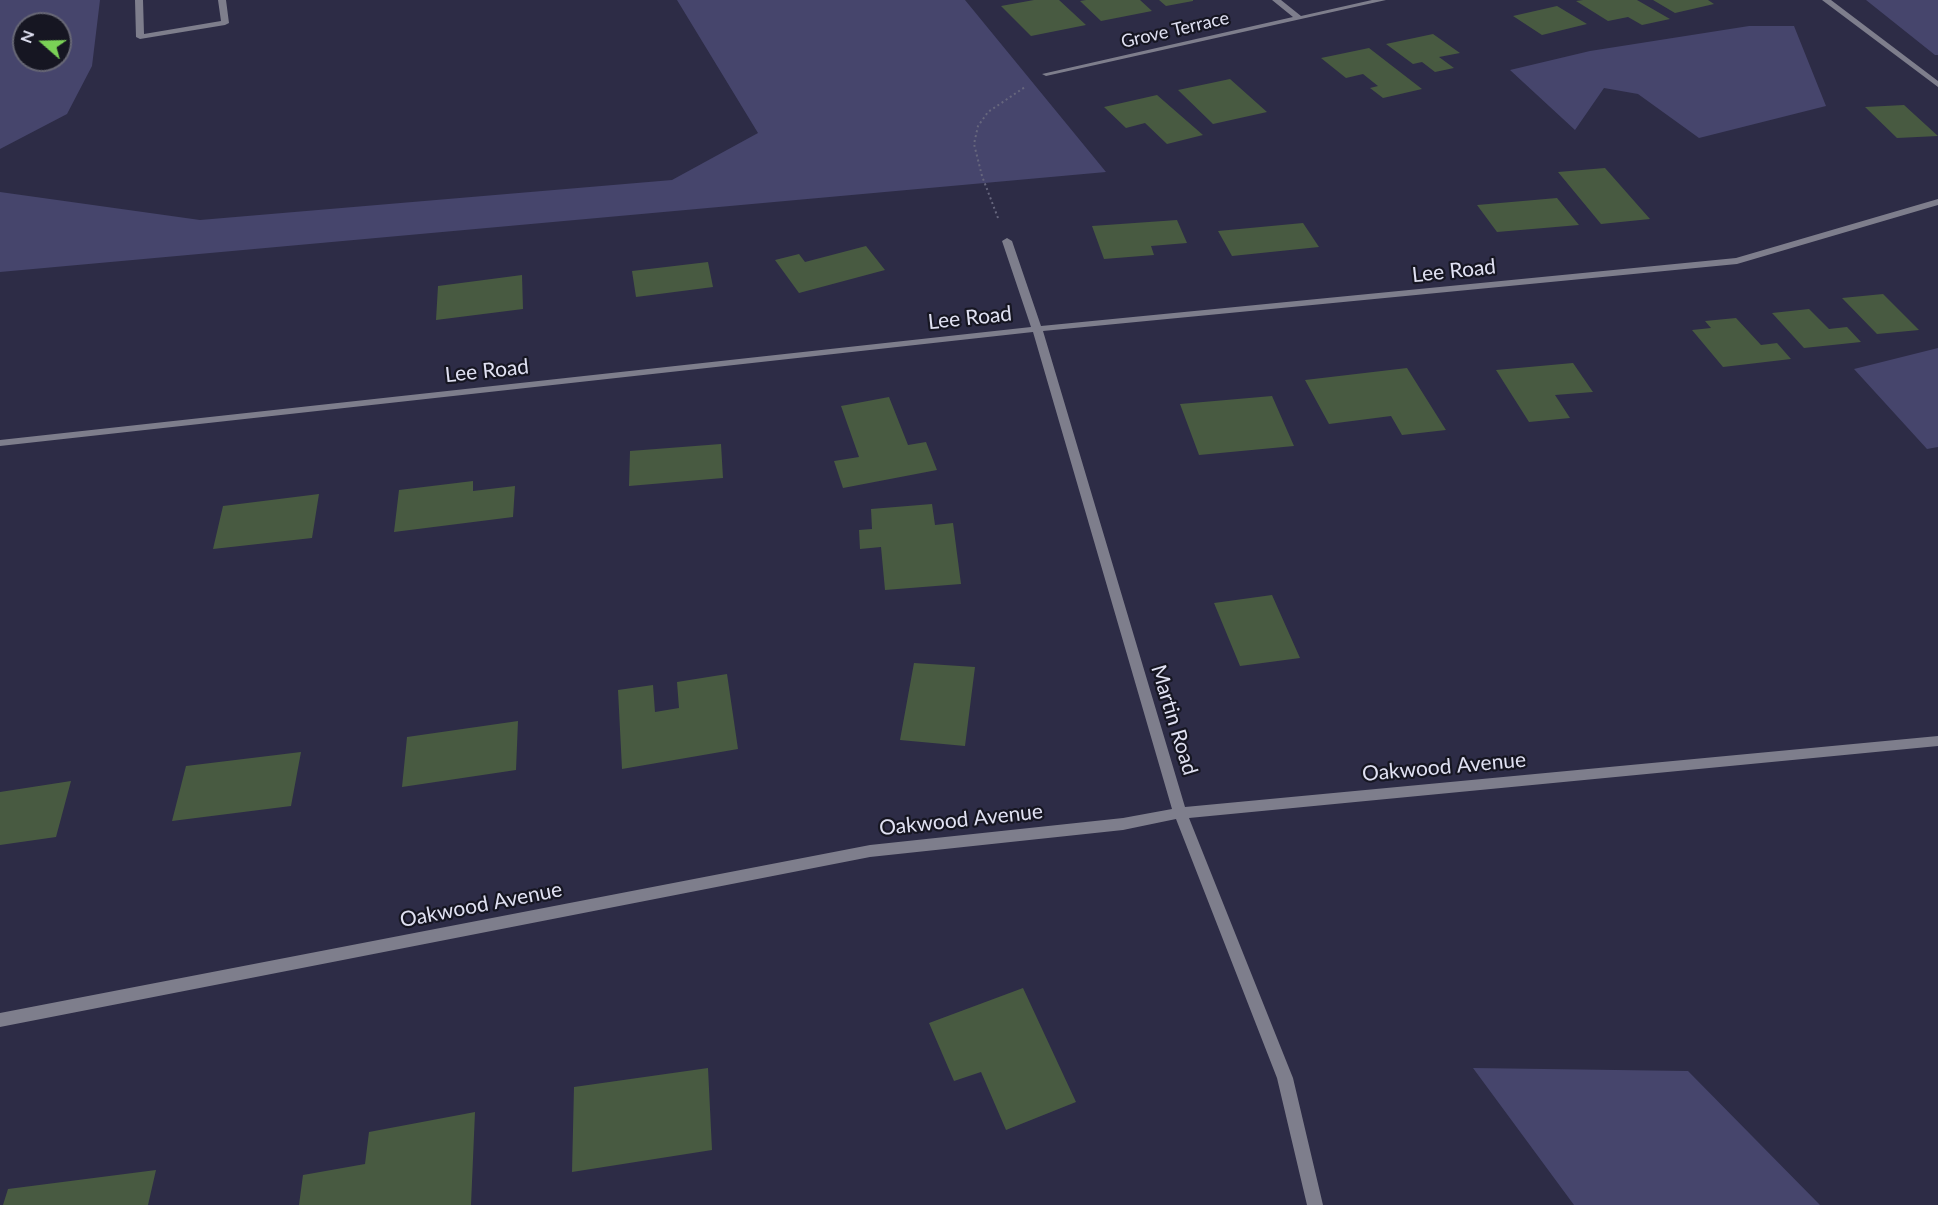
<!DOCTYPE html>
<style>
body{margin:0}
#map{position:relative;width:1938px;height:1205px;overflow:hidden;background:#2d2c46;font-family:Lato,sans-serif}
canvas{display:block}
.north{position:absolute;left:12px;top:12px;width:60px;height:60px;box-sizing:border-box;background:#161622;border:2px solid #676775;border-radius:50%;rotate:290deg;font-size:16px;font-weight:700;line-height:24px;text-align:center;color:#e0e1f2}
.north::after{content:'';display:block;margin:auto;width:21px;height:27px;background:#7ad156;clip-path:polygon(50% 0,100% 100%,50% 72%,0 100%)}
</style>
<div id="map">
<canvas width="1938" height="1205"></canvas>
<div class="north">N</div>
</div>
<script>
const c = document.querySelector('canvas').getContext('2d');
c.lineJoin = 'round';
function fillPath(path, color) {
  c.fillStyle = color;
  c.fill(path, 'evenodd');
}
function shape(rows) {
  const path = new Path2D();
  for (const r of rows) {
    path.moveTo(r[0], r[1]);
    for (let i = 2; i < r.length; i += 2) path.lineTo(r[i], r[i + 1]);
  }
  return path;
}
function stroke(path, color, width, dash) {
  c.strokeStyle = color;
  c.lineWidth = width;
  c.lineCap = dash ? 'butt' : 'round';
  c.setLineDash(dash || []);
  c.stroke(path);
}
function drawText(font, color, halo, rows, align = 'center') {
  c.font = font + ' Lato,sans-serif';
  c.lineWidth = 4.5;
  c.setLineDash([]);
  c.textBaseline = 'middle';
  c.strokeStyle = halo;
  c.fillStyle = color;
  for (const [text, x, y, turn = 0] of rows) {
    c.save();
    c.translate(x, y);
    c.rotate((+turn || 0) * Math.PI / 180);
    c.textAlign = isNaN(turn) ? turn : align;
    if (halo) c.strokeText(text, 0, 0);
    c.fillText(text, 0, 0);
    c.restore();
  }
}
const green = shape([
 [0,0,100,0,92,66,67,114,0,149],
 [24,24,60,24,60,60,24,60],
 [677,0,965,0,1106,172,0,272,0,192,200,220,672,180,758,133],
 [1866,0,1938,0,1938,55,1935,55],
 [1749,26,1794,26,1826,106,1699,138,1638,94,1604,88,1575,130,1510,70,1590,51],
 [1938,348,1938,447,1927,449,1854,369],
 [1473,1068,1688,1071,1820,1205,1574,1205]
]);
const building = shape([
 [1034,0,1059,0,1086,25,1031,36,1001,6],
 [1086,0,1140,0,1152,11,1101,21,1080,1],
 [1159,0,1193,0,1193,1,1166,6],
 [1583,0,1637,0,1670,19,1642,25,1628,17,1608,21,1576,1],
 [1653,0,1708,0,1714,4,1675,13],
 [1557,6,1587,24,1542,35,1513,16],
 [1433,34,1460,53,1439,57,1454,68,1435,72,1422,62,1413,64,1386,44],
 [1369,48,1422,89,1383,98,1370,88,1378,86,1363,74,1346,78,1321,58],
 [1230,79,1267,112,1213,124,1178,90],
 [1157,95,1203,135,1167,144,1145,123,1126,128,1104,107],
 [1904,105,1938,136,1897,138,1865,107],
 [1605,168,1650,219,1601,224,1558,172],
 [1557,198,1579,225,1497,232,1477,205],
 [1177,220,1187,243,1151,246,1154,255,1104,259,1092,226],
 [1303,223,1319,247,1232,256,1218,231],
 [866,246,885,270,799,293,775,260,799,254,805,262],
 [708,262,713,287,636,297,632,271],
 [522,275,523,309,436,320,438,286],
 [1883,294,1919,330,1877,334,1842,298],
 [1809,309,1829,329,1847,327,1861,342,1804,348,1772,313],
 [1736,318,1761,345,1777,343,1791,359,1723,367,1692,330,1711,328,1705,321],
 [1573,363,1593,392,1555,395,1570,418,1529,422,1496,370],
 [1407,368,1446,430,1402,435,1391,416,1329,424,1305,380],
 [1272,396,1294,446,1199,455,1180,404],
 [889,397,908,445,926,442,937,470,843,488,834,461,859,457,841,406],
 [721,444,723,478,629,486,630,451],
 [473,481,473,491,515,486,513,517,394,532,399,490],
 [319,494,312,538,213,549,223,506],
 [932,504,935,525,953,523,961,584,885,590,881,547,860,549,859,530,872,529,871,509],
 [1272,595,1300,658,1240,666,1214,603],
 [914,663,975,667,965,746,900,740],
 [727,674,738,749,622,769,618,690,653,685,655,712,679,708,677,682],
 [518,721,516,770,402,787,407,737],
 [301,752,291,806,172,821,186,766],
 [71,781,56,837,0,845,0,792],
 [1023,988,1076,1102,1006,1130,981,1072,954,1081,929,1023],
 [708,1068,712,1150,572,1172,574,1087],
 [475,1112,471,1205,299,1205,303,1175,365,1164,369,1132],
 [156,1170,148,1205,3,1205,8,1189]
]);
const path = shape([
 [998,218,982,176,974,144,978,126,988,112,1025,87]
]);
const service = shape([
 [135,0,143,0,144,34,221,21,218,0,226,0,229,23,225,25,140,39,136,37,135,0]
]);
const minor = shape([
 [1272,0,1281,0,1301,16,1372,0,1386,0,1046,76,1042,74,1293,17,1272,0],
 [1822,0,1831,0,1938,81,1938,87,1822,0],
 [1938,199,1938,205,1737,264,1043,331,1185,807,1938,736,1938,746,1189,818,1293,1078,1323,1205,1307,1205,1277,1078,1176,819,1123,830,870,857,0,1027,0,1013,870,845,1123,818,1172,809,1033,332,0,446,0,440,1031,327,1002,241,1007,238,1012,241,1041,326,1736,258,1938,199]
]);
const farStreetnames = [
 ["Grove Terrace",1175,30,-13]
];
const streetNames = [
 ["Lee Road",1454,271,-6],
 ["Lee Road",970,318,-6],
 ["Lee Road",487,371,-6],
 ["Martin Road",1174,720,73],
 ["Oakwood Avenue",1444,767,-5],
 ["Oakwood Avenue",961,820,-6],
 ["Oakwood Avenue",481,905,-11]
];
fillPath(green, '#46456c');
fillPath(building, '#485a41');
stroke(path, '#66667d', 2, [2, 3]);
fillPath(service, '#7e7e8c');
fillPath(minor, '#7e7e8c');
drawText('18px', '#e0e1f2', '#161622', farStreetnames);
drawText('21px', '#e0e1f2', '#161622', streetNames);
</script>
